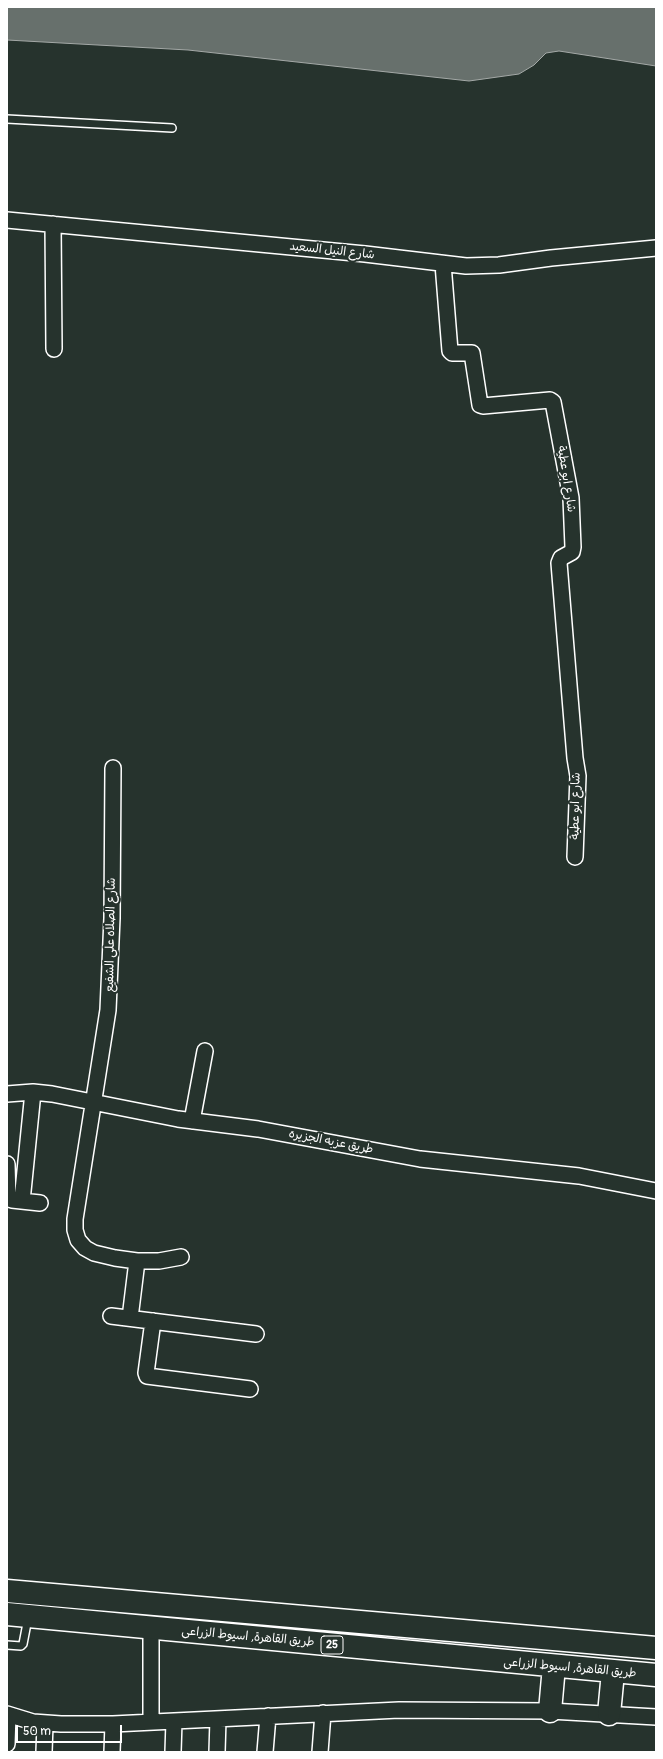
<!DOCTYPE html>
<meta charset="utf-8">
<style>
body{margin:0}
#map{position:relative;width:663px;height:1759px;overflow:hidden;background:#26332d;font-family:Pangolin,sans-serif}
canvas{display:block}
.frame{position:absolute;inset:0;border:8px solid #fff;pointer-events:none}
.scale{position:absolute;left:16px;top:1725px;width:106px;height:18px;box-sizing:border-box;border:2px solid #fff;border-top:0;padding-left:5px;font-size:12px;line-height:14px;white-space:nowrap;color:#fff;-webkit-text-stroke:3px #26332d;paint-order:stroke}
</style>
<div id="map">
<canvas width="663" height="1759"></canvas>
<div class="frame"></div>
<div class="scale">50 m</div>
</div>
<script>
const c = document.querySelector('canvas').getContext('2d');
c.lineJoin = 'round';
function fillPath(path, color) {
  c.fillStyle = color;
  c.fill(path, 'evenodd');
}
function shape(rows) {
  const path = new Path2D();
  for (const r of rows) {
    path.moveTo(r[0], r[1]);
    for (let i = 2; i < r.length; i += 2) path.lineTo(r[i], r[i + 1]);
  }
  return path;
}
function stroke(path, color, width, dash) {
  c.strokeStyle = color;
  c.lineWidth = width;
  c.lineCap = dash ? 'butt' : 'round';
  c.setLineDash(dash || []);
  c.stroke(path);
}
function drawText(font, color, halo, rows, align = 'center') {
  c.font = font + ' Pangolin,"Playpen Sans Arabic",sans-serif';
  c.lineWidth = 4;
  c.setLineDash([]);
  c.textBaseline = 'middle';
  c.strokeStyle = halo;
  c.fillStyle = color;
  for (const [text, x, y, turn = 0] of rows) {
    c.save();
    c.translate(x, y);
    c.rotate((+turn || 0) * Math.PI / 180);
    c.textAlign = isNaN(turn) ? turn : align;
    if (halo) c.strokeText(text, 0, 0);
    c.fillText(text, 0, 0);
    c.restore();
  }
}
const water = shape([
 [7,7,656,7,656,66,559,51,546,53,534,65,519,74,469,81,188,50,7,40,7,7]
]);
const lane = shape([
 [7,119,172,128],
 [7,1645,21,1646,23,1644,28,1618]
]);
const street = shape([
 [7,220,365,254,466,266,499,265,551,258,656,248],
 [53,224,54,349],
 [443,264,450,351,452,353,472,353,480,405,483,406,550,400,553,402,571,498,573,547,572,552,561,558,559,563,575,758,578,776,575,857],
 [113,768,112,918,108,1010,75,1219,75,1230,78,1240,85,1248,94,1253,115,1258,137,1261,159,1261,181,1257],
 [7,1094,33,1092,52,1094,178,1119,258,1129,420,1159,579,1176,656,1191],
 [192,1121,205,1051],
 [7,1164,8,1199],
 [12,1200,40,1203],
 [22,1201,33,1092],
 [111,1316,256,1334],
 [130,1318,137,1261],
 [153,1321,146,1373,147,1376,250,1389],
 [151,1628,151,1722],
 [7,1714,33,1722,61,1724,113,1724,399,1710,550,1711,656,1717],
 [7,1744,8,1715],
 [44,1752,45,1724],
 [112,1752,113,1724],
 [173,1752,174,1721],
 [217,1752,218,1719],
 [265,1752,268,1716],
 [320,1752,323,1713]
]);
const highway = shape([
 [7,1591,656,1648],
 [7,1614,656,1675],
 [550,1711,554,1666],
 [609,1714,613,1672]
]);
const shields = [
 [332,1645,22]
];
const shieldNames = [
 ["25",332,1645]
];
const streetNames = [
 ["شارع النيل السعيد",332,251,6],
 ["شارع ابو عطية",566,479,81],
 ["شارع ابو عطية",576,806,-89],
 ["شارع الصلاه على الشفيع",111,935,-89],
 ["طريق عزبه الجزيره",331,1142,11],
 ["طريق القاهرة, اسيوط الزراعى",248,1637,5],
 ["طريق القاهرة, اسيوط الزراعى",570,1668,5]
];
fillPath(water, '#67706c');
stroke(water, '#a4a9a7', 1);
stroke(lane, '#fff', 10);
stroke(street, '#fff', 18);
stroke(highway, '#fff', 25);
stroke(lane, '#26332d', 7);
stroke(street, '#26332d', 15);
stroke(highway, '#26332d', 22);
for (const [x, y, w] of shields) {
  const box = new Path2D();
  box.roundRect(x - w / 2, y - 9, w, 18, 3);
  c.fillStyle = '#26332d';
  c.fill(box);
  stroke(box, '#fff', 1);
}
drawText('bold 11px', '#fff', null, shieldNames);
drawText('12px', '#fff', '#26332d', streetNames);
</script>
